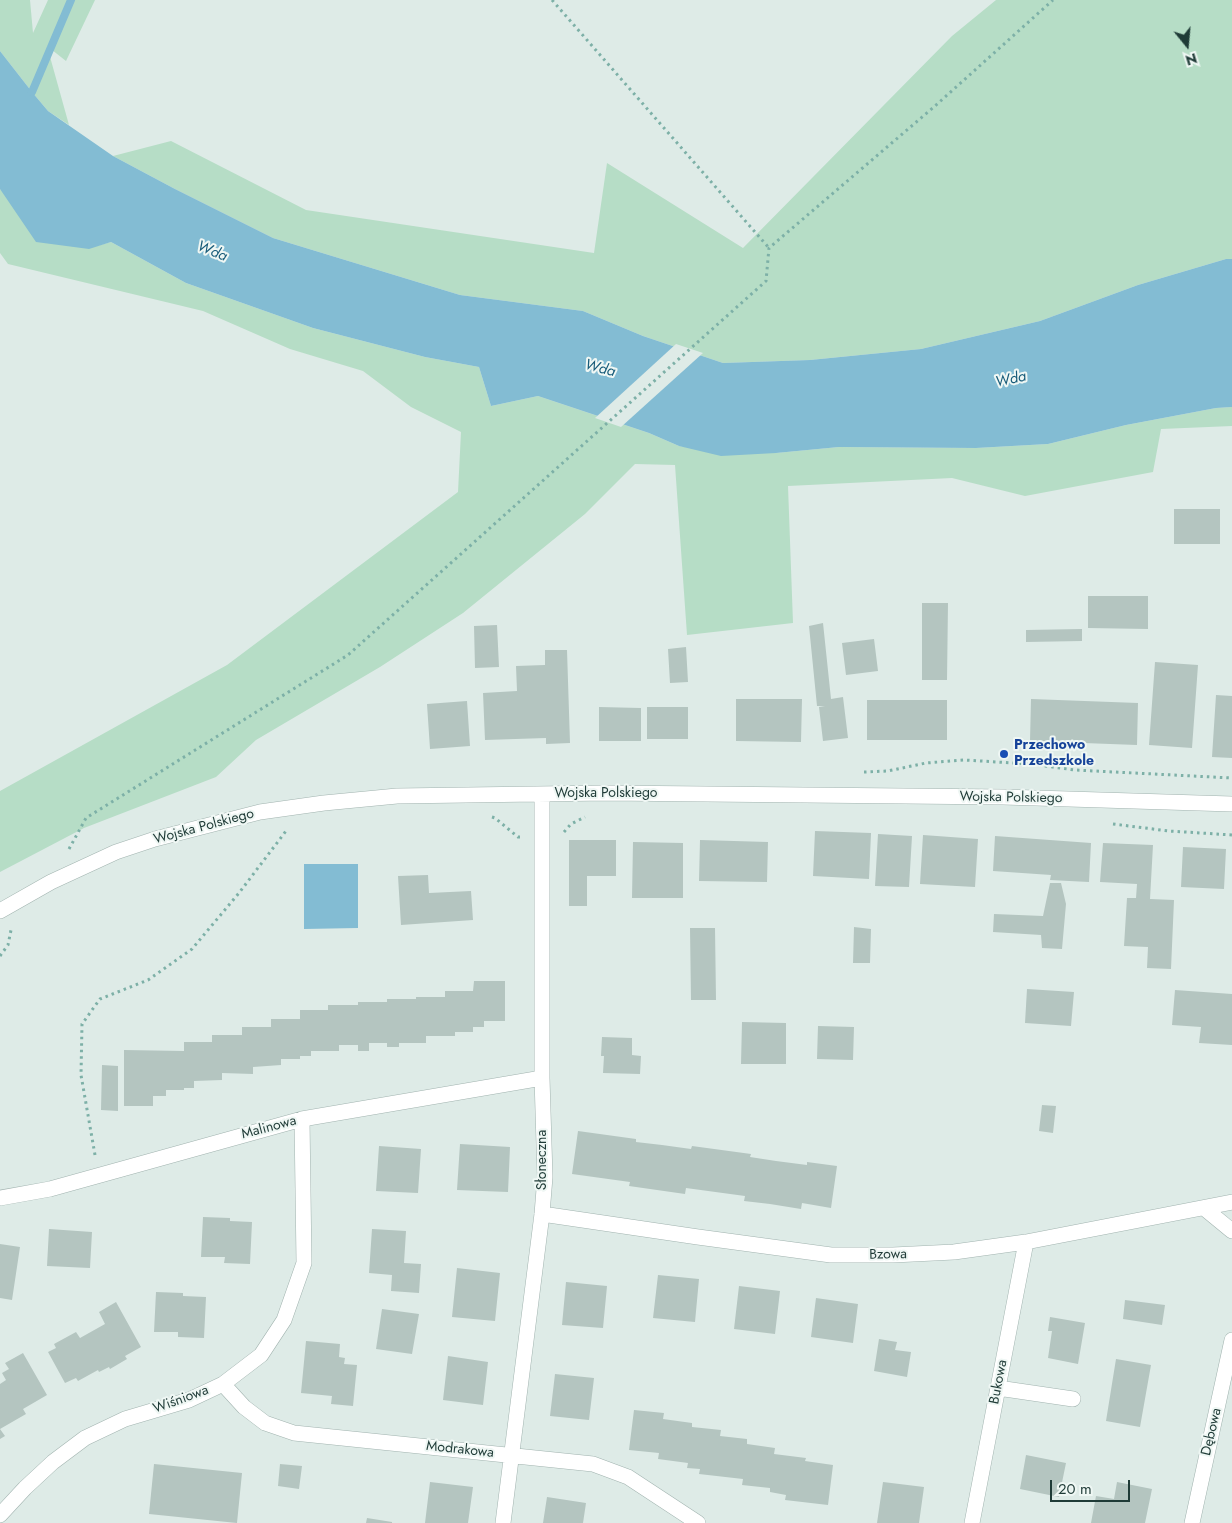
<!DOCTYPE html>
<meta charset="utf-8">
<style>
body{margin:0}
#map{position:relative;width:1232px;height:1523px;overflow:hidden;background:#deebe7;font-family:Jost,sans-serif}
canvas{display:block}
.north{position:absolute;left:1162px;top:20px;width:50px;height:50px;-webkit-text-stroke:4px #eff7f4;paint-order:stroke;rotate:163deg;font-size:14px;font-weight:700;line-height:20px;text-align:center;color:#1f3b37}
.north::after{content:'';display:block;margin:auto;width:18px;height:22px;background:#1f3b37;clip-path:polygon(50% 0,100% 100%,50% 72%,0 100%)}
.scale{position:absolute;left:1050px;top:1480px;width:80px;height:22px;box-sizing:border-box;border:2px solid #1f3b37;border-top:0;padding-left:6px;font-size:15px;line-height:18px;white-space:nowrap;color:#1f3b37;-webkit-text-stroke:4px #eff7f4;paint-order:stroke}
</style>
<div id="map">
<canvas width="1232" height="1523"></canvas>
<div class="north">N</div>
<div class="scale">20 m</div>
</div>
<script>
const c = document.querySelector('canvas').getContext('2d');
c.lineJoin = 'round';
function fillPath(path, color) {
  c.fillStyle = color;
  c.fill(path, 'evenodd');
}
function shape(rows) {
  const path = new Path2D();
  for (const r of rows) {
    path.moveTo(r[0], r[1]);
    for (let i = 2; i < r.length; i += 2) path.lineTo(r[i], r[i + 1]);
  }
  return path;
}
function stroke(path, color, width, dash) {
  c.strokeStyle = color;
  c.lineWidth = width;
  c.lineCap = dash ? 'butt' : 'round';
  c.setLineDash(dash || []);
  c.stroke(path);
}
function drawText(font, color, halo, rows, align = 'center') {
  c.font = font + ' Jost,sans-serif';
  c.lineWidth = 4;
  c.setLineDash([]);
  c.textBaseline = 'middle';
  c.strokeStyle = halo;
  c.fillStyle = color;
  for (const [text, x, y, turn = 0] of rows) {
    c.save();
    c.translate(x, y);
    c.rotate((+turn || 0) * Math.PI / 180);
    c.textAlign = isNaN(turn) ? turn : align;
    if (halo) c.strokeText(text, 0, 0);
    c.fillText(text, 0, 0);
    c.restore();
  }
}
const green = shape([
 [0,0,30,0,33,33,48,0,95,0,66,61,47,46,69,125,48,111,32,92,0,51],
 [996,0,1232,0,1232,259,1226,259,1138,285,1040,321,921,349,810,360,723,363,643,336,583,311,460,295,273,238,175,189,113,156,171,141,306,210,594,253,607,163,743,248,952,36],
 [0,189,89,248,111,242,186,283,313,328,425,357,479,367,491,406,538,396,649,433,679,446,776,453,839,447,976,448,1048,444,1126,425,1216,408,1232,407,1232,426,1161,429,1153,472,1025,496,952,478,788,486,793,623,687,635,675,465,635,464,585,514,463,613,380,667,256,740,216,777,84,828,0,872,0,791,227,665,458,492,461,432,411,407,363,371,290,349,203,311,8,264,0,253]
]);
const water = shape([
 [0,51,32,92,48,111,113,156,175,189,273,238,460,295,583,311,643,336,723,363,810,360,921,349,1040,321,1138,285,1226,259,1232,259,1232,407,1216,408,1126,425,1048,444,976,448,839,447,776,453,721,456,679,446,649,433,538,396,491,406,479,367,425,357,313,328,186,283,111,242,89,249,36,242,0,189],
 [304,864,358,864,358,928,304,929]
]);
const pier = shape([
 [676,344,703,353,621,427,595,418]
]);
const stream = shape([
 [32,92,71,0]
]);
const building = shape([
 [1174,509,1220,509,1220,544,1174,544],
 [1088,596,1148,596,1148,629,1088,628],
 [922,603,948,603,947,680,922,680],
 [823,623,831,699,843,697,848,738,823,741,819,707,825,706,817,706,809,626],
 [497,625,499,667,475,668,474,626],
 [1082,629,1082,641,1026,642,1026,630],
 [874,639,878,671,846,675,842,643],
 [686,647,688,682,670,683,668,649],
 [545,650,567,650,570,743,546,744,546,738,485,740,483,693,517,691,516,666,545,665],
 [1155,662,1198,665,1192,748,1149,745],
 [1216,695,1232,696,1232,758,1212,757],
 [736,699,802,699,801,742,736,741],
 [1031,699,1138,703,1137,745,1030,741],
 [867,700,947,700,947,740,867,740],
 [467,701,470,746,430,749,427,704],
 [599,707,641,708,641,741,599,741],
 [647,707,688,707,688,739,647,739],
 [815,831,871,833,869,879,813,876],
 [878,834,912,836,909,887,875,886],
 [923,835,978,839,975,887,920,884],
 [995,836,1091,843,1089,882,1050,880,1051,875,993,871],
 [569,840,616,840,616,876,587,876,587,906,569,906],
 [700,840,768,842,767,882,699,881],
 [633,842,683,843,683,898,632,898],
 [1103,843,1153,845,1150,899,1174,900,1171,969,1147,968,1148,947,1124,946,1127,898,1136,898,1137,884,1100,882],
 [1183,847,1226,849,1224,889,1181,887],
 [428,875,429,893,471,891,473,920,401,925,398,876],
 [1050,883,1061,883,1066,904,1062,949,1042,948,1041,935,993,932,994,914,1043,916],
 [854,927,871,929,870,963,853,963],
 [690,928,715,928,716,1000,691,1000],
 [474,981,505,981,505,1021,484,1021,484,1027,473,1027,473,1032,455,1032,455,1036,426,1036,426,1043,399,1043,399,1047,387,1047,387,1043,369,1043,369,1051,358,1051,358,1045,339,1045,339,1051,311,1051,311,1056,300,1056,300,1059,281,1059,281,1065,253,1067,253,1074,222,1073,222,1080,194,1081,194,1088,184,1088,184,1090,166,1090,166,1096,153,1096,153,1106,124,1106,124,1050,184,1051,184,1042,212,1042,212,1035,242,1035,242,1027,271,1027,271,1019,300,1019,300,1010,328,1010,328,1005,358,1005,358,1002,387,1002,387,999,416,999,416,997,445,997,445,991,473,991],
 [1027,989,1074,992,1071,1026,1025,1023],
 [1175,990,1232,994,1232,1045,1199,1043,1201,1027,1172,1025],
 [742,1022,786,1023,786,1064,741,1064],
 [818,1026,854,1027,853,1060,817,1059],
 [602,1037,632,1038,632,1055,641,1056,640,1074,603,1073,604,1056,601,1056],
 [102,1065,118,1066,118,1111,101,1110],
 [1042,1105,1056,1106,1053,1133,1039,1131],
 [578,1131,636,1139,636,1142,662,1145,691,1149,692,1146,751,1154,750,1157,776,1161,807,1165,807,1162,837,1166,831,1208,802,1203,801,1209,770,1204,744,1201,745,1196,686,1188,685,1194,629,1186,630,1182,572,1174],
 [460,1144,510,1147,508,1192,457,1190],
 [379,1146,421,1149,418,1193,376,1191],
 [203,1217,230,1218,230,1221,252,1222,250,1264,224,1263,225,1257,201,1257],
 [49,1229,92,1232,90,1268,47,1266],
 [372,1229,406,1231,404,1263,421,1264,419,1293,391,1291,392,1275,369,1273],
 [0,1244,20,1247,12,1300,0,1298],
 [457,1268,500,1273,495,1321,452,1317],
 [658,1275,699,1279,695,1322,653,1318],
 [566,1282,607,1286,603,1328,562,1325],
 [739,1286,780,1291,775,1334,734,1329],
 [156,1292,183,1293,183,1296,206,1297,204,1338,178,1337,178,1332,154,1332],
 [816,1298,858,1304,853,1343,811,1337],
 [1125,1300,1165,1305,1162,1325,1123,1319],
 [116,1302,141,1347,125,1356,127,1359,110,1369,109,1367,99,1372,98,1370,78,1381,76,1378,65,1383,48,1352,56,1348,54,1344,76,1332,80,1338,105,1324,99,1312],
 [382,1309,419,1314,412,1354,376,1349],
 [1050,1317,1085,1323,1078,1364,1048,1358,1052,1331,1048,1331],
 [879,1339,897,1342,895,1350,911,1352,907,1377,874,1371],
 [306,1341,340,1344,339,1357,345,1358,344,1364,357,1365,353,1406,331,1404,332,1396,301,1393],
 [23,1353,47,1395,23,1409,26,1414,0,1429,5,1436,0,1439,0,1384,6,1380,2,1373,9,1369,5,1363],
 [448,1356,488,1362,483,1405,443,1400],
 [1116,1359,1151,1365,1140,1427,1106,1421],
 [555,1374,594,1378,589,1420,550,1416],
 [634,1410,664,1413,663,1419,692,1423,692,1427,721,1430,720,1436,747,1439,747,1444,775,1448,774,1454,806,1458,805,1461,833,1465,828,1505,785,1500,786,1495,770,1492,770,1488,742,1485,743,1479,699,1474,700,1469,687,1468,688,1463,658,1459,659,1453,629,1450],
 [1026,1455,1066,1463,1059,1497,1020,1489],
 [154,1464,242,1473,237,1523,149,1514],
 [280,1464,302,1466,299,1489,278,1486],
 [430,1482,473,1487,468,1523,425,1523],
 [883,1482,924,1487,919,1523,877,1523],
 [1117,1482,1152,1489,1145,1523,1091,1523,1096,1496,1114,1499],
 [547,1497,586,1503,583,1523,543,1523],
 [367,1518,392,1522,392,1523,366,1523]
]);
const path = shape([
 [552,0,769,248],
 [864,772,888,771,926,763,964,760,1030,764,1075,770,1232,778],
 [492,817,495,818,518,837,521,837],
 [1113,824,1169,831,1232,835],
 [564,832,571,824,585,817],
 [69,849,86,818,348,655,766,281,769,248,935,106,1053,0],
 [0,956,8,945,11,930],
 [95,1155,81,1075,82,1024,100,999,148,980,192,949,239,893,286,831]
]);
const minor = shape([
 [0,911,51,882,116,852,155,839,260,812,324,803,397,796,607,793,1003,797,1232,804],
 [0,1198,50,1189,302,1119,542,1078],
 [1204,1208,1232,1231],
 [542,1214,698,1237,831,1255,893,1255,954,1252,1026,1242,1232,1202],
 [223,1384,244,1407,265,1423,294,1433,593,1464,628,1477,698,1523],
 [998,1388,1073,1399],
 [0,1515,25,1488,53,1462,85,1438,125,1419,189,1400,223,1384,261,1355,284,1320,304,1263,302,1119],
 [503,1523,542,1214,545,1177,542,1078,542,794],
 [972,1523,1026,1242],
 [1192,1523,1232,1340]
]);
const markers = [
 [1004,754,5,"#1a4fb4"]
];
const transitNames = [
 ["Przechowo",1014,746],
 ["Przedszkole",1014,762]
];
const streetNames = [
 ["Wojska Polskiego",606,794],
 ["Wojska Polskiego",1011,798,1],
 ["Wojska Polskiego",204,827,-15],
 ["Malinowa",269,1128,-15],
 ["Słoneczna",543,1160,-90],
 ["Bzowa",888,1255,-1],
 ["Bukowa",999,1382,-79],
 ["Wiśniowa",181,1400,-20],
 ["Dębowa",1212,1432,-77],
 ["Modrakowa",460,1450,6]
];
const waterNames = [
 ["Wda",212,252,22],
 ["Wda",600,369,15],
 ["Wda",1011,380,-12]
];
fillPath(green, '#b6ddc6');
fillPath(water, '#83bcd3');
fillPath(pier, '#deebe7');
stroke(stream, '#83bcd3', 8);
fillPath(building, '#b4c5c0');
stroke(minor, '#a1b3af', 16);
stroke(path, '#7db0a7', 3, [2.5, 4]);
stroke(minor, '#fff', 15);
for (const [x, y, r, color] of markers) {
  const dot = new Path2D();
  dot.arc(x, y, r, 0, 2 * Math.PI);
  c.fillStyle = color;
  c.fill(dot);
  stroke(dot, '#eff7f4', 2);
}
drawText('bold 14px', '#164399', '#eff7f4', transitNames, 'left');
drawText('14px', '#1f3b37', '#eff7f4', streetNames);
drawText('italic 15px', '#175b79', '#eff7f4', waterNames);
</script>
